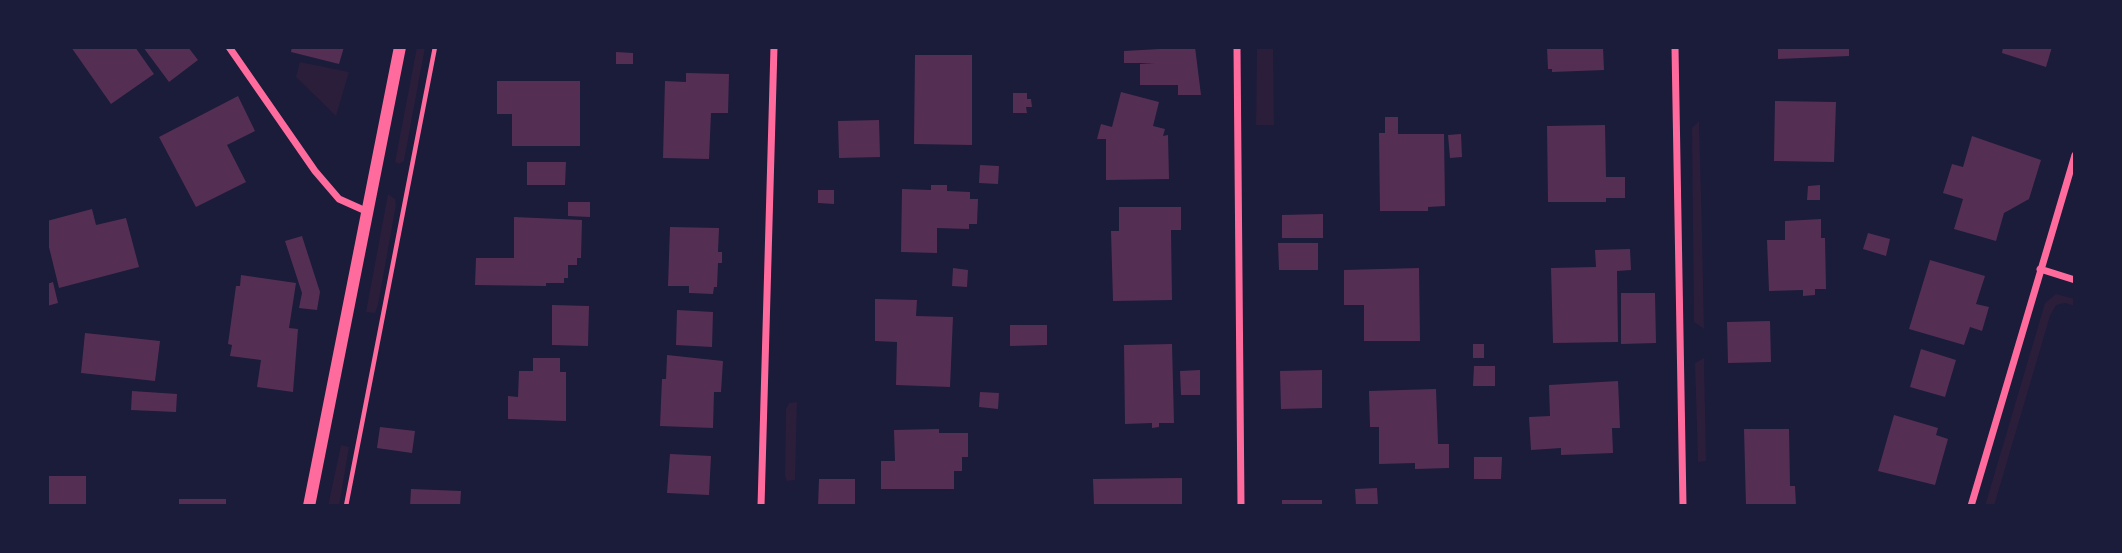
<!DOCTYPE html>
<style>
body{margin:0}
#map{position:relative;width:2122px;height:553px;overflow:hidden;background:#1b1b3a;font-family:Lora,serif}
canvas{display:block}
.frame{position:absolute;inset:0;border:49px solid #1b1b3a;pointer-events:none}
</style>
<div id="map">
<canvas width="2122" height="553"></canvas>
<div class="frame"></div>
</div>
<script>
const c = document.querySelector('canvas').getContext('2d');
c.lineJoin = 'round';
function fillPath(path, color) {
  c.fillStyle = color;
  c.fill(path, 'evenodd');
}
function shape(rows) {
  const path = new Path2D();
  for (const r of rows) {
    path.moveTo(r[0], r[1]);
    for (let i = 2; i < r.length; i += 2) path.lineTo(r[i], r[i + 1]);
  }
  return path;
}
function stroke(path, color, width, dash) {
  c.strokeStyle = color;
  c.lineWidth = width;
  c.lineCap = dash ? 'butt' : 'round';
  c.setLineDash(dash || []);
  c.stroke(path);
}
const green = shape([
 [417,47,425,47,404,161,399,164,395,162],
 [1257,47,1273,47,1274,125,1256,125],
 [300,62,349,72,336,116,296,77],
 [1699,121,1702,233,1704,329,1694,322,1692,128],
 [388,194,395,199,396,205,378,305,375,313,366,312],
 [2056,294,2075,299,2075,306,2065,303,2056,305,2050,316,1994,506,1985,506,2045,303],
 [1704,358,1706,461,1698,462,1695,363],
 [797,402,795,480,787,481,785,476,786,409,789,403],
 [341,445,349,447,339,506,328,506]
]);
const building = shape([
 [71,47,135,47,154,74,111,104],
 [143,47,188,47,198,60,169,82],
 [292,47,344,47,339,64,291,52],
 [1195,47,1201,95,1178,95,1178,85,1140,85,1140,64,1155,63,1124,63,1124,51],
 [1547,47,1603,47,1604,70,1552,72,1552,69,1548,69],
 [1778,47,1849,47,1849,56,1778,59],
 [2003,47,2052,47,2046,67,2002,53],
 [616,52,633,53,633,64,616,64],
 [915,55,972,55,972,145,914,144],
 [686,73,729,74,728,113,711,113,709,159,663,158,665,81,686,82],
 [497,81,580,81,580,146,512,146,512,114,497,114],
 [1121,92,1159,102,1153,126,1165,129,1163,136,1168,135,1169,179,1106,180,1106,139,1097,139,1101,124,1112,127],
 [1013,93,1027,93,1027,99,1031,99,1032,107,1026,107,1027,113,1013,113],
 [238,96,255,131,227,145,246,182,196,207,159,137],
 [1775,101,1836,102,1834,162,1774,161],
 [1385,117,1398,117,1398,134,1444,134,1445,206,1428,207,1428,211,1380,211,1379,133,1385,133],
 [879,120,880,157,839,158,838,121],
 [1605,125,1606,177,1625,177,1625,198,1606,198,1606,202,1548,202,1547,126],
 [1461,134,1462,157,1450,158,1448,135],
 [1972,136,2041,160,2029,199,2004,213,1996,241,1954,229,1963,199,1943,193,1952,164,1963,167],
 [527,162,566,162,565,185,527,185],
 [980,165,999,166,998,184,979,183],
 [931,185,947,185,947,191,970,192,970,199,978,199,977,224,969,224,969,229,937,228,937,253,901,252,902,189,931,190],
 [1820,185,1820,200,1807,200,1808,186],
 [818,190,834,190,834,204,818,203],
 [568,202,590,202,590,217,568,216],
 [1119,207,1181,207,1181,230,1171,230,1172,300,1113,301,1111,231,1119,231],
 [92,209,96,225,126,218,139,267,59,288,47,239,47,221],
 [1323,214,1323,238,1282,238,1282,215],
 [514,217,582,220,581,258,577,258,577,265,568,265,568,278,564,278,564,283,546,283,546,286,475,285,476,258,514,258],
 [1821,219,1821,238,1825,238,1826,289,1815,289,1815,295,1803,296,1803,290,1769,291,1767,240,1785,240,1785,221],
 [670,227,719,228,718,252,722,252,722,263,718,263,717,287,714,287,713,294,689,293,689,286,668,286],
 [1868,233,1890,239,1886,256,1863,249],
 [302,236,320,292,317,310,299,308,302,293,285,241],
 [1278,243,1318,243,1318,270,1279,270],
 [1630,249,1631,270,1617,271,1618,342,1553,343,1551,268,1596,267,1595,250],
 [1930,260,1985,276,1976,304,1989,307,1982,331,1970,327,1964,345,1909,329],
 [953,268,968,270,967,287,952,286],
 [1419,268,1420,341,1364,341,1364,305,1344,305,1344,270],
 [241,275,296,283,289,328,298,329,293,392,257,387,261,360,230,356,232,345,228,344,236,286,240,286],
 [53,282,58,303,47,306,47,284],
 [1621,293,1655,293,1656,343,1621,344],
 [875,299,917,300,916,316,953,317,950,387,896,385,897,342,875,341],
 [552,305,589,306,588,346,552,345],
 [677,310,713,312,712,347,676,345],
 [1770,321,1771,362,1728,363,1727,322],
 [1010,325,1047,325,1047,345,1010,346],
 [85,333,160,341,155,381,81,373],
 [1172,344,1174,423,1159,423,1159,427,1152,428,1152,423,1125,424,1124,345],
 [1473,344,1484,344,1484,358,1473,358],
 [1921,349,1956,360,1945,397,1910,387],
 [667,355,723,361,721,392,714,392,713,428,660,426,662,379,666,379],
 [533,358,560,358,560,372,566,372,566,421,508,419,508,396,518,397,519,371,533,371],
 [1474,366,1495,366,1495,386,1473,386],
 [1200,370,1200,395,1181,395,1180,371],
 [1322,370,1322,408,1281,409,1280,371],
 [1618,381,1620,428,1612,428,1613,453,1561,455,1561,448,1531,450,1529,417,1550,416,1549,385],
 [1436,389,1438,444,1449,444,1449,468,1415,469,1415,463,1379,464,1379,427,1370,427,1369,391],
 [132,391,177,394,176,412,131,410],
 [980,392,999,393,998,409,979,407],
 [1894,415,1938,428,1936,435,1948,439,1935,485,1878,471],
 [380,427,415,431,412,453,377,448],
 [939,429,939,433,968,433,968,457,962,457,962,471,954,471,954,489,881,489,881,461,895,461,894,430],
 [1744,429,1789,429,1790,486,1795,486,1796,506,1746,506],
 [670,454,711,456,709,495,667,493],
 [1474,457,1502,457,1501,479,1474,479],
 [47,476,86,476,86,506,47,506],
 [1182,478,1182,506,1094,506,1093,479],
 [819,479,855,479,855,506,818,506],
 [1377,488,1378,505,1356,506,1355,489],
 [411,489,461,491,460,506,410,506],
 [179,499,226,499,226,506,179,506],
 [1282,500,1322,500,1322,506,1282,506]
]);
const path = shape([
 [346,506,435,47]
]);
const minor = shape([
 [229,47,315,171,339,199,368,212],
 [1237,47,1241,506],
 [1675,47,1683,506],
 [2040,269,2075,280],
 [761,506,774,47],
 [1971,506,2075,155]
]);
const tertiary = shape([
 [309,506,400,47]
]);
fillPath(green, '#2a1e3b');
fillPath(building, '#542f53');
stroke(path, '#ff6b9d', 4.5);
stroke(minor, '#ff6b9d', 7);
stroke(tertiary, '#ff6b9d', 12);
</script>
